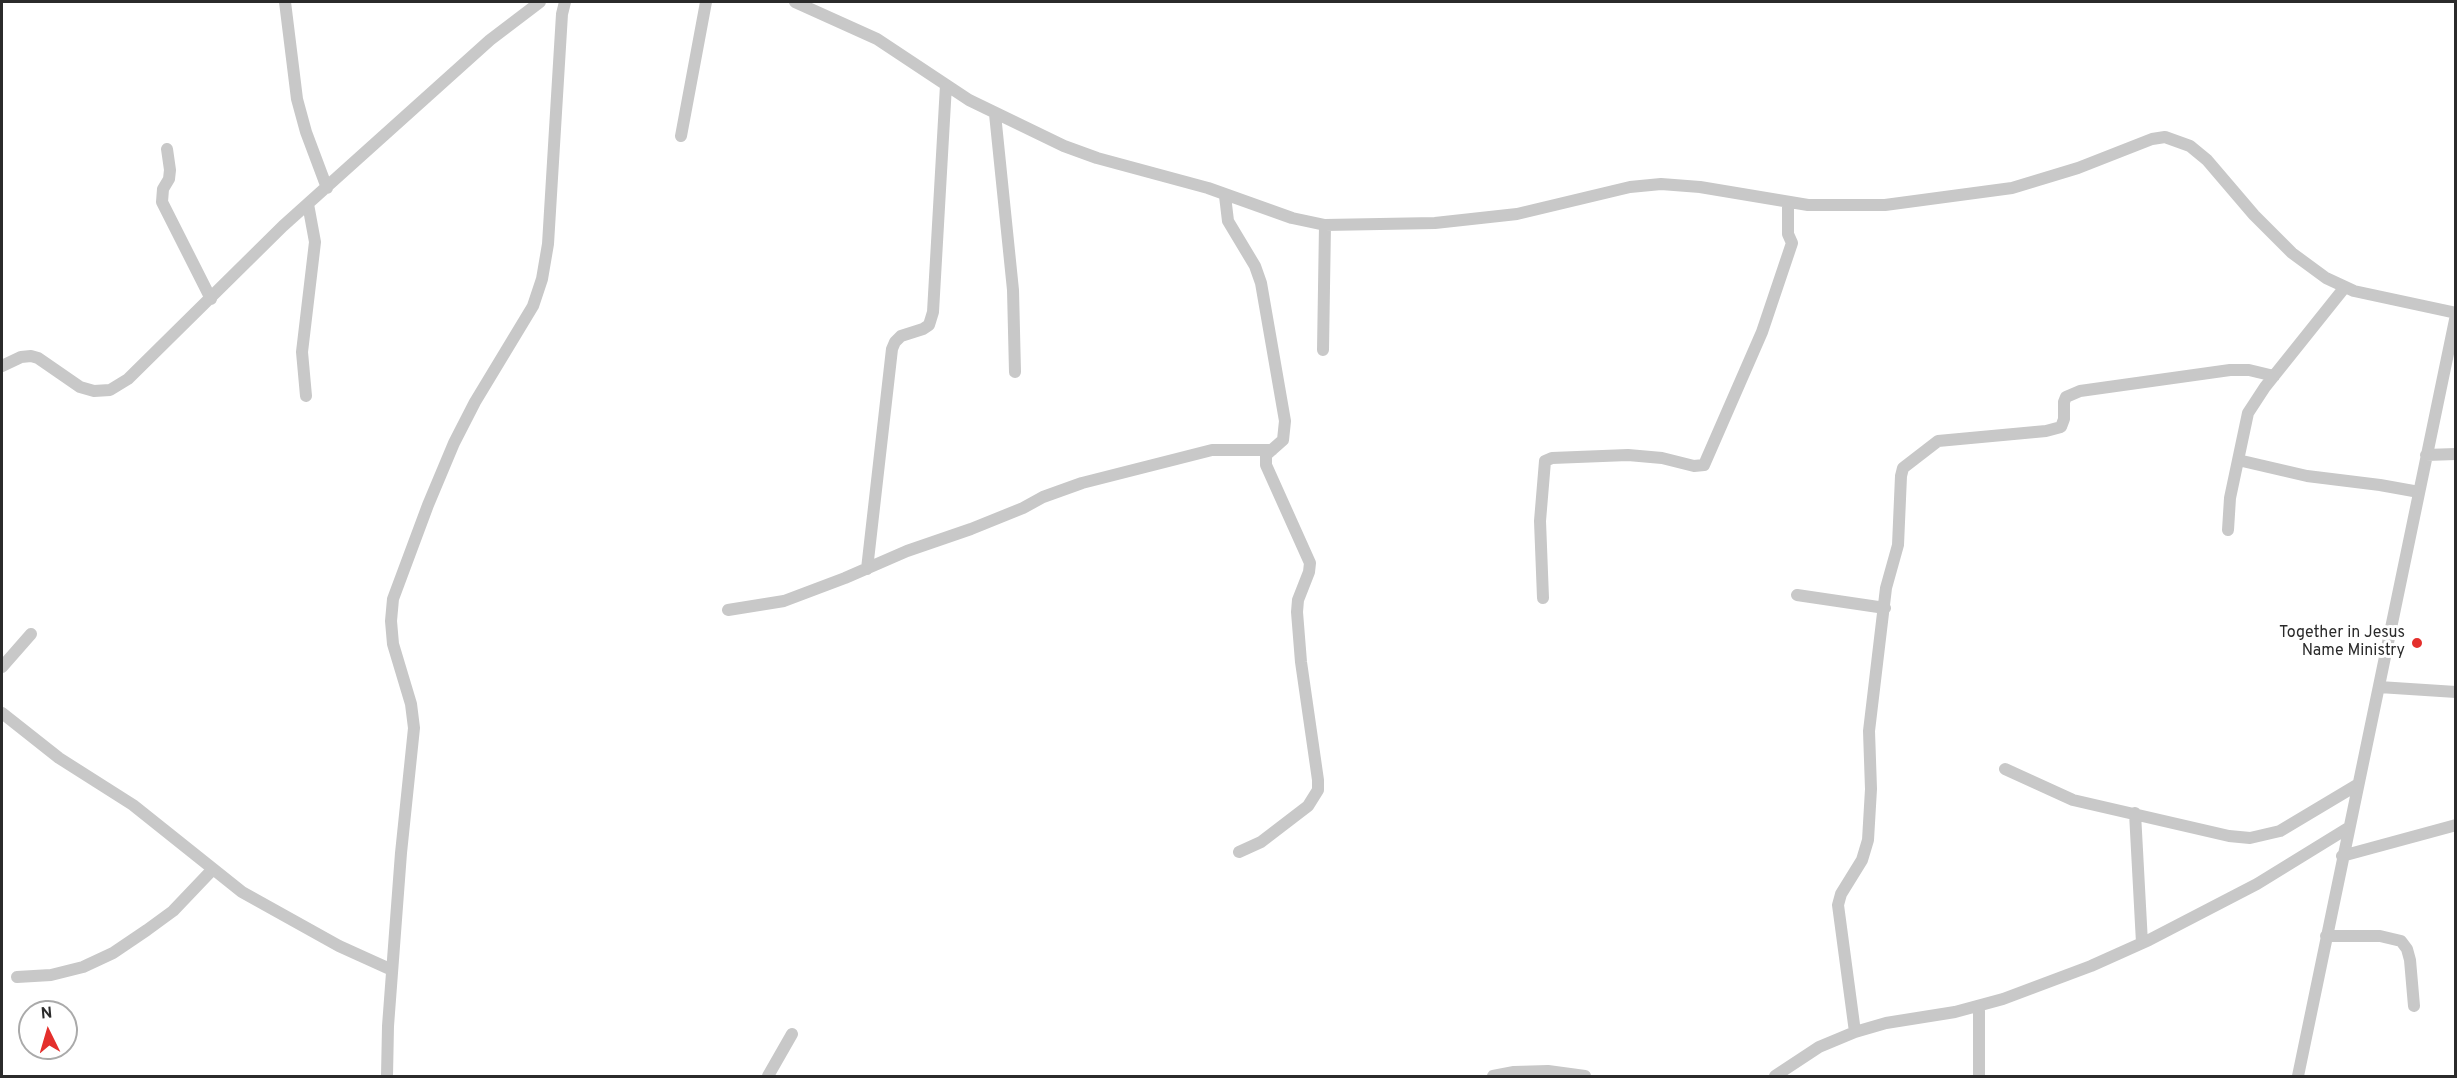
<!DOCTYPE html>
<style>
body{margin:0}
#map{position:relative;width:2457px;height:1078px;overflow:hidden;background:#fff;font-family:Overpass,sans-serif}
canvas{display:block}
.frame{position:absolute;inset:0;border:3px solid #2b2b2b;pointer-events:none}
.north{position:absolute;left:18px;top:1000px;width:60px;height:60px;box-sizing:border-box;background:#fff;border:2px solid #aaa;border-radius:50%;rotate:355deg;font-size:16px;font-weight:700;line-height:24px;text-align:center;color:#2b2b2b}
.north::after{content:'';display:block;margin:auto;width:21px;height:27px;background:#e42f2c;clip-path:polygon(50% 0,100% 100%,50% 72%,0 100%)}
</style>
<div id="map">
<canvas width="2457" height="1078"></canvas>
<div class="frame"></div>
<div class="north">N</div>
</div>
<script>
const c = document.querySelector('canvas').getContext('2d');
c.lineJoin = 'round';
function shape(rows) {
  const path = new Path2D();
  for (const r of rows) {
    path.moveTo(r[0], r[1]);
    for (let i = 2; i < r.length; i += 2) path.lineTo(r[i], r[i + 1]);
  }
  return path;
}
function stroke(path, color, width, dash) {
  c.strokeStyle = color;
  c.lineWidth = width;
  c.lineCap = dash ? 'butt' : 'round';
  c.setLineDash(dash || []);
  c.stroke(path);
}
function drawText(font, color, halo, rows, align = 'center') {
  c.font = font + ' Overpass,sans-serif';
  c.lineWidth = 6;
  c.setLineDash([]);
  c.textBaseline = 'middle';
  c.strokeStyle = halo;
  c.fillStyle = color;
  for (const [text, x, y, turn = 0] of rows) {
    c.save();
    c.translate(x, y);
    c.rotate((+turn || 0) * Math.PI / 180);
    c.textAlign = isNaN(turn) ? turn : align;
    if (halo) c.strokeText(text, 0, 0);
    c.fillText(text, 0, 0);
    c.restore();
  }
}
const minor = shape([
 [285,2,297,99,306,132,327,188],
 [795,2,877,39,969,100,1064,146,1097,158,1208,188,1292,218,1325,225,1435,223,1517,214,1630,187,1661,184,1700,187,1808,205,1885,205,2012,188,2078,168,2152,139,2165,137,2190,146,2207,160,2254,215,2292,253,2326,278,2354,291,2456,313],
 [995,114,1013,290,1015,372],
 [681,136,706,2],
 [167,149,170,170,169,179,163,189,162,202,211,299],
 [1225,196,1228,221,1255,266,1261,283,1285,421,1283,440,1266,455,1266,465,1310,563,1309,572,1298,600,1297,612,1301,662,1318,780,1318,790,1308,806,1261,842,1239,852],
 [1323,350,1325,225],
 [2,366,21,357,31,356,38,358,80,387,94,391,110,390,128,379,283,226,490,40,540,2],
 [306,396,302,352,315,242,308,204],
 [2426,455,2456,454],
 [2238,460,2307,476,2380,485,2419,492],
 [2228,530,2230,498,2248,413,2265,387,2345,287],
 [867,569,892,349,895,342,901,336,923,329,929,325,933,312,946,85],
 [1797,595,1885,608],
 [1543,598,1540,521,1545,461,1552,458,1628,455,1662,458,1694,466,1704,465,1762,332,1792,243,1788,234,1788,202],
 [728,610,784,601,845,578,907,551,971,529,1023,508,1043,497,1082,483,1212,450,1272,450],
 [2,667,31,634],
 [2379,687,2456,692],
 [2,713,59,758,133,805,242,892,339,946,392,970],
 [2005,769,2073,800,2229,836,2250,838,2280,831,2357,785],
 [2135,813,2142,943],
 [2342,856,2456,825],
 [2326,936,2380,936,2401,941,2407,949,2410,960,2414,1006],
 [17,977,51,975,83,967,113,953,147,930,173,911,213,869],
 [1979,1006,1979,1076],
 [1855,1032,1838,905,1841,894,1862,860,1868,840,1871,789,1869,731,1886,588,1898,545,1901,476,1903,468,1938,441,2046,431,2061,427,2064,419,2064,402,2066,397,2080,391,2230,370,2249,370,2274,376],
 [387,1076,388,1026,401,853,414,728,411,704,393,644,391,621,393,599,428,505,454,443,475,402,533,306,542,279,548,244,562,14,565,2],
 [768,1076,792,1034],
 [1493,1076,1514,1072,1548,1071,1585,1076],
 [1775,1076,1819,1047,1855,1032,1886,1023,1955,1012,2003,999,2091,966,2149,940,2257,884,2348,828],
 [2298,1076,2456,315]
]);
const markers = [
 [2417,643,6,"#e42f2c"]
];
const poiNames = [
 ["Together in Jesus",2405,634],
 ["Name Ministry",2405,652]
];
stroke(minor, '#c8c8c8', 12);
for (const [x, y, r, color] of markers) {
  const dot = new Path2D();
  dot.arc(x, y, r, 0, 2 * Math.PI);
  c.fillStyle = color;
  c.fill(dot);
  stroke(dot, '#fff', 2);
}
drawText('16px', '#2b2b2b', '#fff', poiNames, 'right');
</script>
